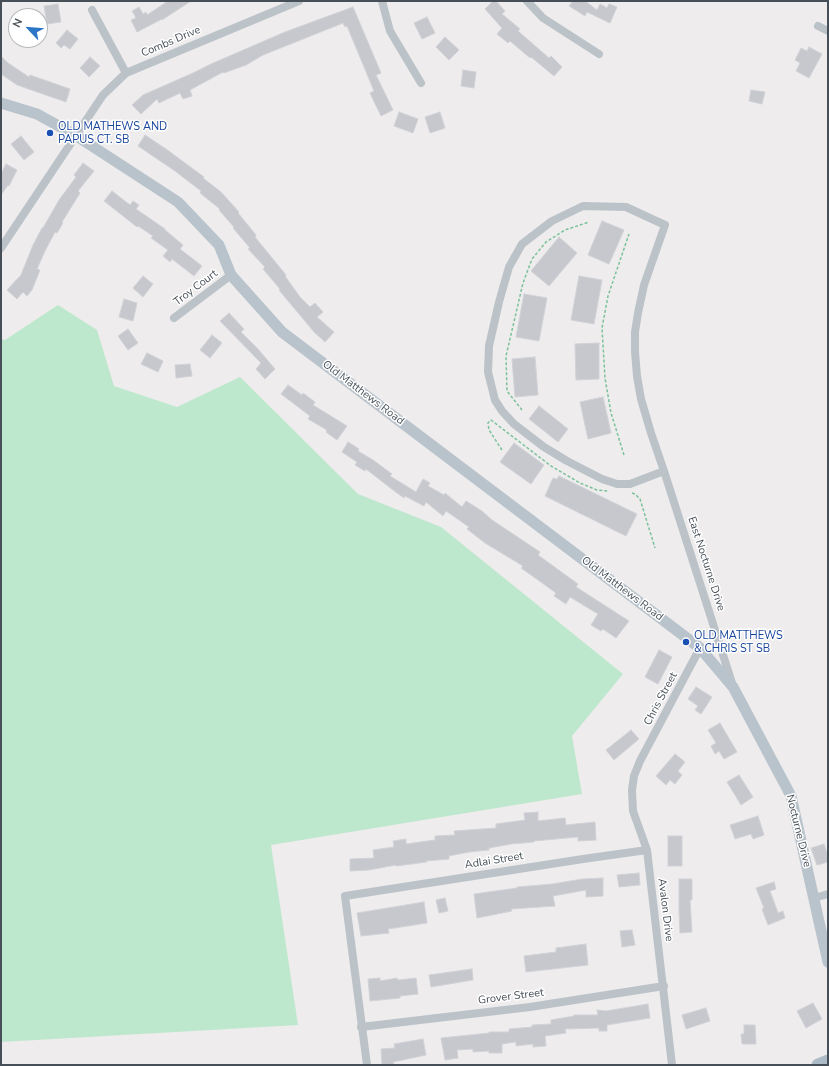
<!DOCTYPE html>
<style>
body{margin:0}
#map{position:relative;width:829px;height:1066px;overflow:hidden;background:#eeecec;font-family:"Nunito Sans",sans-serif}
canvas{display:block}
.frame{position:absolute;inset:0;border:2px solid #464f57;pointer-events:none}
.north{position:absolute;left:8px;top:8px;width:40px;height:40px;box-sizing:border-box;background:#fff;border:1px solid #b5b9bc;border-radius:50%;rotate:296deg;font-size:11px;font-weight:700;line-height:16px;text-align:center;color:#464f57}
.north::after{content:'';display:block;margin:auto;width:14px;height:18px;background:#2d75c7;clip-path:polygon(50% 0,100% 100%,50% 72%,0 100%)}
</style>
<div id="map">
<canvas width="829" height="1066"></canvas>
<div class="frame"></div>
<div class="north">N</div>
</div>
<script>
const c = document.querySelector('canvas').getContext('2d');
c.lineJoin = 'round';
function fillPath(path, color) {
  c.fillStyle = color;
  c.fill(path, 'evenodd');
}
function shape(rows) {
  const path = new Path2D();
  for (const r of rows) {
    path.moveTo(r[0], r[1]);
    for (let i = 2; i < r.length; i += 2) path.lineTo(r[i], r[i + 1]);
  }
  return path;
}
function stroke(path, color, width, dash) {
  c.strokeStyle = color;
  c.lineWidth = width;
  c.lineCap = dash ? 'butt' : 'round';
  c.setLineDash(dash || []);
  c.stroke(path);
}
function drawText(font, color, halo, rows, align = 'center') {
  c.font = font + ' "Nunito Sans",sans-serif';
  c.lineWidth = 3;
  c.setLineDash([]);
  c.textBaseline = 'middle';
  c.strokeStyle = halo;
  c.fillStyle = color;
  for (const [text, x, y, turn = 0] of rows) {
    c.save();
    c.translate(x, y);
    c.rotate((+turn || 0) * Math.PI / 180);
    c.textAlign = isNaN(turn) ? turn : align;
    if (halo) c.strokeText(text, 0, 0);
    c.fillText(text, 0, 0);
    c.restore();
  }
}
const green = shape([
 [58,305,97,330,114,386,177,407,240,377,358,494,441,527,623,674,572,736,582,794,271,845,298,1025,1,1042,1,339,5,340]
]);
const building = shape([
 [168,1,191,1,162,20,162,19,137,32,131,20,136,18,132,11,139,7,143,14,146,12,147,15,168,1],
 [493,1,496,1,505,11,502,14,520,29,518,31,549,58,551,56,562,67,554,76,531,57,530,58,510,41,508,43,497,34,502,28,485,9,493,1],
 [573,1,585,1,597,10,600,4,607,8,609,4,617,7,610,23,587,12,585,16,569,6,573,1],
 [58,4,61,22,47,24,44,6,58,4],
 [353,7,381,73,376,75,393,110,381,116,370,93,374,91,347,26,345,27,343,23,263,55,246,65,224,73,223,72,190,90,192,96,183,99,180,93,159,103,157,99,141,114,132,105,143,95,193,73,211,64,285,32,353,7],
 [427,17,435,33,422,39,414,23,427,17],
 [67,30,78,39,70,49,64,45,61,48,56,43,67,30],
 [445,37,459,50,449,60,436,47,445,37],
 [809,47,822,54,809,78,796,71,800,63,795,60,801,48,807,51,809,47],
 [1,56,8,63,29,77,30,75,70,89,66,102,17,85,1,74,1,56],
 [90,57,100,66,89,77,80,68,90,57],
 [463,70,476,72,474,88,461,86,463,70],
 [751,90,765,92,762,104,749,101,751,90],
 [399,112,418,119,413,133,394,126,399,112],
 [440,112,445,128,430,133,425,117,440,112],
 [145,135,166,149,204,177,203,178,221,192,239,212,238,213,256,235,255,237,286,275,285,276,300,297,310,307,315,303,323,312,317,317,334,332,325,342,314,332,279,290,280,289,263,269,265,267,248,249,250,248,233,228,234,227,219,210,220,209,200,193,201,191,175,171,138,146,145,135],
 [21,136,34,152,24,160,11,144,21,136],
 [83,163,94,171,78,191,80,193,62,222,63,223,57,233,55,232,45,251,37,269,40,270,32,290,27,296,23,292,17,299,7,290,21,275,33,245,42,228,43,228,59,200,76,177,74,175,83,163],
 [6,164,17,170,9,186,8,185,1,195,1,174,6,164],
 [112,191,130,205,133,201,139,205,136,209,165,229,165,230,183,245,180,249,202,266,194,276,172,259,170,262,163,256,168,250,151,238,153,236,138,226,137,227,104,201,112,191],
 [602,221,624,230,609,264,588,255,602,221],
 [559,237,577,253,549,286,531,271,559,237],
 [143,276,153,284,143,297,133,288,143,276],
 [579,276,602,280,594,324,571,320,579,276],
 [524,294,547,298,539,341,516,337,524,294],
 [124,299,137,303,133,321,119,317,124,299],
 [229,313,244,329,241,332,258,349,275,369,265,379,256,369,261,363,220,321,229,313],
 [128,329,138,343,128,350,118,336,128,329],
 [212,335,222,343,210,358,200,350,212,335],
 [599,343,599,379,576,380,575,344,599,343],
 [147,353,163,361,158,372,141,364,147,353],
 [535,357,538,395,515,397,512,359,535,357],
 [190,364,192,376,176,378,175,365,190,364],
 [288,385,302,395,303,393,315,402,313,405,347,426,337,440,326,432,327,430,308,419,310,416,281,394,288,385],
 [603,397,611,433,588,439,580,402,603,397],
 [539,406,568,429,558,442,529,419,539,406],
 [348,442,359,449,358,451,373,460,392,474,390,476,416,492,423,479,430,483,428,486,444,495,445,493,462,507,466,501,482,511,492,520,540,552,538,555,578,584,576,587,629,621,616,638,603,629,601,631,591,625,598,614,570,597,566,604,554,596,556,593,538,580,521,568,523,566,485,543,467,529,469,527,446,511,443,516,426,502,424,506,405,496,404,498,393,490,366,469,365,471,355,465,357,462,342,452,348,442],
 [514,443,544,465,531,484,500,462,514,443],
 [559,476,637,514,626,536,545,496,553,478,557,479,559,476],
 [659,650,672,657,658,684,645,677,659,650],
 [696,687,712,697,701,714,695,710,698,706,688,699,696,687],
 [720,723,737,752,724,759,719,751,715,754,711,746,716,743,708,730,720,723],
 [631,730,639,739,614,760,606,750,631,730],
 [675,754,685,762,678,771,682,775,675,784,670,780,666,785,656,776,675,754],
 [739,775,753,797,741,805,727,782,739,775],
 [538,812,538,821,565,818,566,825,595,822,596,840,578,841,578,837,534,841,534,842,511,844,489,848,489,850,469,852,449,856,449,859,426,861,427,862,396,866,396,865,369,870,350,871,350,859,374,858,373,850,394,847,393,841,406,839,406,844,435,840,435,836,455,835,454,831,496,828,496,824,525,820,524,813,538,812],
 [758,816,764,835,753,839,751,834,735,839,730,825,758,816],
 [668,836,682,836,682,866,668,866,668,836],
 [824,844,828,856,828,862,817,865,811,848,824,844],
 [639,873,640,885,619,887,617,875,639,873],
 [603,878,603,896,586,897,586,890,553,896,555,906,511,909,512,911,477,918,474,894,517,888,517,887,552,884,583,879,603,878],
 [679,879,692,879,692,900,690,900,692,932,680,933,679,910,679,879],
 [774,882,776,889,770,891,778,913,783,911,785,918,768,925,762,909,764,908,756,888,774,882],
 [445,898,448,911,439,913,436,900,445,898],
 [424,902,427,923,388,929,389,933,361,936,357,913,424,902],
 [632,930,635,945,622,947,620,931,632,930],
 [586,944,588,965,526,972,524,956,556,952,556,948,586,944],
 [472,969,473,980,431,987,429,975,472,969],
 [380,978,380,981,397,978,398,980,416,978,418,994,400,996,400,998,370,1001,368,979,380,978],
 [813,1003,822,1019,806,1028,797,1011,813,1003],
 [648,1004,650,1018,607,1025,607,1031,599,1031,599,1028,565,1029,566,1033,545,1036,546,1046,533,1047,533,1044,516,1046,516,1042,502,1044,502,1053,489,1053,489,1051,473,1052,473,1049,457,1050,458,1058,445,1060,441,1038,489,1033,489,1032,509,1032,509,1029,532,1027,532,1025,551,1024,551,1020,574,1016,574,1015,598,1015,597,1010,606,1011,648,1004],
 [706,1008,710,1021,686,1029,682,1015,706,1008],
 [744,1025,755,1025,756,1044,742,1044,741,1034,744,1034,744,1025],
 [423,1039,426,1055,393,1062,394,1065,382,1065,381,1049,395,1048,394,1044,423,1039]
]);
const path = shape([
 [522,410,507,391,506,356,523,283,532,259,546,242,565,230,589,222],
 [502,450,489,430,488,423,491,420,551,466,580,483,597,490,608,491],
 [624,455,611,413,605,378,602,328,608,296,629,234],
 [632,493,635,494,640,499,655,548]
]);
const street = shape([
 [382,1,390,31,421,83],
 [527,1,543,18,599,54],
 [92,10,126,73],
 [818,26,828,31],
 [1,248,103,95,126,73,299,1],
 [174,318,231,275],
 [664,471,630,484,617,484,602,479,567,461,544,447,514,424,502,411,495,400,488,372,489,346,499,302,509,267,522,244,552,221,583,206,626,207,665,225,644,285,638,313,635,332,635,352,637,376,641,399,651,433,664,471,732,683],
 [814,898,828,894],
 [361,1027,530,1007,664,986],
 [367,1065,345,896,583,859,647,850],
 [672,1065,647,850,633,811,632,790,634,776,640,761,700,648]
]);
const secondary = shape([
 [1,103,37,114,75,135,178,202,219,245,231,275,282,332,700,648,733,687,791,796,828,962]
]);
const primary = shape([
 [818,1065,828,1061]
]);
const markers = [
 [50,133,4,"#1a4fb4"],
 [686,642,4,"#1a4fb4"]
];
const streetNames = [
 ["Combs Drive",171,42,-23],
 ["Troy Court",196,288,-37],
 ["Old Matthews Road",363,393,37],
 ["East Nocturne Drive",706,564,72],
 ["Old Matthews Road",622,589,37],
 ["Chris Street",661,699,-62],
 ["Nocturne Drive",798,831,76],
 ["Adlai Street",494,861,-9],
 ["Avalon Drive",665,910,83],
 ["Grover Street",511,997,-7]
];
const transitNames = [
 ["OLD MATHEWS AND",58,127],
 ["PAPUS CT. SB",58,140],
 ["OLD MATTHEWS",694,636],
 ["& CHRIS ST SB",694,649]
];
fillPath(green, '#bee8cd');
fillPath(building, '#c7c8ce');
stroke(building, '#d0d2d7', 1);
stroke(path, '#7ac29c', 1.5, [3, 2]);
stroke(street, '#bbc3c9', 8);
stroke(secondary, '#b9c3cc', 11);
stroke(primary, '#aebcc8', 13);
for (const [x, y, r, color] of markers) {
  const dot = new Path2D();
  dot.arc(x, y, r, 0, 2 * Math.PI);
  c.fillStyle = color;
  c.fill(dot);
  stroke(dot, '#fff', 1.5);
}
drawText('11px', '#464f57', '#fff', streetNames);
drawText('11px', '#164399', '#fff', transitNames, 'left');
</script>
